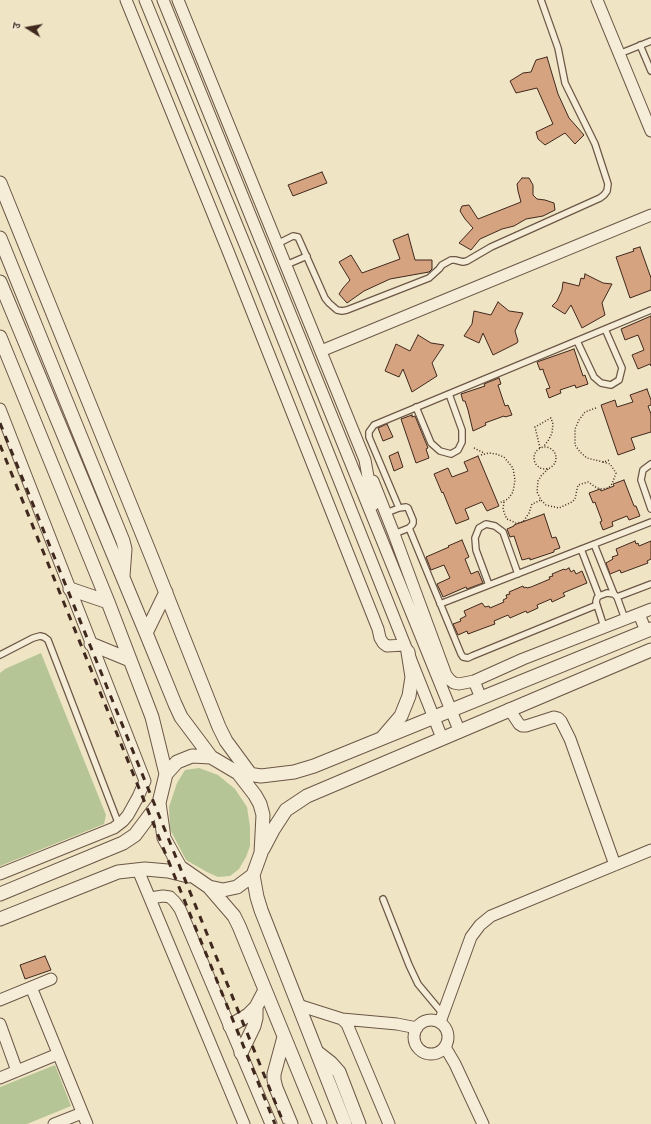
<!DOCTYPE html>
<meta charset="utf-8">
<style>
body{margin:0}
#map{position:relative;width:651px;height:1124px;overflow:hidden;background:#efe4c3;font-family:"Libre Caslon Text","Noto Serif Devanagari",serif}
canvas{display:block}
.north{position:absolute;left:8px;top:8px;width:40px;height:40px;-webkit-text-stroke:3px #f5edd8;paint-order:stroke;rotate:281deg;font-size:11px;font-weight:700;line-height:16px;text-align:center;color:#40281e}
.north::after{content:'';display:block;margin:auto;width:14px;height:18px;background:#40281e;clip-path:polygon(50% 0,100% 100%,50% 72%,0 100%)}
</style>
<div id="map">
<canvas width="651" height="1124"></canvas>
<div class="north">उ</div>
</div>
<script>
const c = document.querySelector('canvas').getContext('2d');
c.lineJoin = 'round';
function fillPath(path, color) {
  c.fillStyle = color;
  c.fill(path, 'evenodd');
}
function shape(rows) {
  const path = new Path2D();
  for (const r of rows) {
    if (r.length === 3) {
      path.moveTo(r[0] + r[2], r[1]);
      path.arc(r[0], r[1], r[2], 0, 2 * Math.PI);
      continue;
    }
    path.moveTo(r[0], r[1]);
    for (let i = 2; i < r.length; i += 2) path.lineTo(r[i], r[i + 1]);
  }
  return path;
}
function stroke(path, color, width, dash) {
  c.strokeStyle = color;
  c.lineWidth = width;
  c.lineCap = dash ? 'butt' : 'round';
  c.setLineDash(dash || []);
  c.stroke(path);
}
const green = shape([
 [41,653,106,815,104,824,0,866,0,673,5,669],
 [199,768,218,775,235,789,247,807,250,827,250,846,246,857,239,869,230,876,218,877,207,872,186,860,170,829,169,807,177,783,185,770],
 [55,1065,71,1106,27,1124,0,1124,0,1087]
]);
const building = shape([
 [547,57,558,94,569,118,584,135,575,144,565,133,545,145,538,139,536,132,553,124,537,88,516,93,510,81,523,73,531,72,536,60,547,57],
 [322,172,327,183,293,196,288,185,322,172],
 [522,178,529,178,533,185,533,195,537,199,545,200,554,203,555,210,543,216,526,219,514,226,502,229,480,239,471,250,459,243,473,228,465,219,460,211,462,206,469,205,478,219,521,202,518,191,517,184,522,178],
 [408,234,415,260,432,260,432,269,429,272,390,279,364,291,347,303,339,294,343,288,350,280,339,262,351,255,362,273,400,259,393,240,408,234],
 [640,247,651,278,651,290,630,298,616,257,634,251,633,249,640,247],
 [585,274,603,283,612,284,602,303,605,315,582,328,571,305,565,314,552,306,557,301,562,290,563,282,579,286,581,278,584,279,585,274],
 [498,302,509,311,523,313,515,331,518,341,517,343,493,355,483,333,479,343,464,336,472,324,474,311,491,315,498,302],
 [651,316,651,366,650,364,638,369,632,355,644,350,638,335,625,340,621,329,651,316],
 [418,335,431,343,444,345,432,363,437,376,412,392,403,369,399,377,385,371,396,344,410,351,418,335],
 [574,349,583,376,585,375,588,384,576,388,575,385,560,390,561,393,549,398,546,389,550,388,544,373,543,369,540,370,537,362,574,349],
 [499,378,501,384,498,385,505,406,508,405,512,415,505,417,504,416,485,423,486,425,473,431,468,410,465,401,463,401,461,394,485,386,484,384,499,378],
 [647,389,651,400,651,405,648,406,651,414,651,432,631,438,635,449,618,455,601,405,615,400,617,407,633,402,630,395,647,389],
 [412,415,412,417,415,416,428,448,426,449,429,458,416,463,401,419,412,415],
 [387,424,393,437,383,441,378,428,387,424],
 [398,452,403,467,394,471,389,456,398,452],
 [478,456,499,506,487,511,482,502,465,509,469,519,456,524,443,492,442,493,434,474,448,468,452,477,468,471,464,462,478,456],
 [624,480,634,506,636,506,640,516,629,520,627,516,612,522,613,526,603,530,600,522,602,521,596,505,595,502,593,503,589,493,600,489,601,491,614,486,613,484,624,480],
 [544,514,552,538,556,537,560,548,554,550,554,552,530,560,530,558,522,560,514,536,510,537,507,529,514,526,514,525,544,514],
 [462,540,469,557,465,559,471,574,478,571,483,583,467,589,466,587,443,597,437,584,450,578,444,565,431,570,426,557,449,547,448,546,462,540],
 [635,541,636,544,638,543,639,546,651,541,651,559,647,561,648,563,621,573,620,570,610,574,606,563,613,559,612,557,618,555,616,549,635,541],
 [569,568,571,572,574,570,576,574,582,571,587,583,563,593,565,596,552,602,551,599,537,605,538,608,527,613,526,611,510,618,508,615,494,621,495,624,484,628,468,634,467,631,458,635,453,624,461,621,460,619,466,616,464,611,482,603,485,607,489,606,490,608,504,602,503,600,507,598,506,595,510,594,509,592,523,586,524,588,526,587,527,588,531,587,550,579,549,577,553,576,552,574,564,569,565,570,569,568],
 [45,956,51,970,25,979,20,965,45,956]
]);
const path = shape([
 [596,408,585,412,579,420,575,429,575,445,580,452,587,458,603,462,610,460],
 [545,458,11],
 [474,448,484,453],
 [540,448,535,427,551,418,553,424,552,433,548,441,543,447],
 [481,455,489,453,496,454,504,457,513,468,515,480,513,492,508,499,499,503],
 [548,469,541,476,538,481,537,492,541,500,546,505,559,508,572,502,575,499,578,485,588,482,597,488,602,489,608,488,612,484,616,473,610,464,603,462],
 [504,502,503,509,505,515,507,519,516,523,523,522,529,513,532,504,541,500]
]);
const service = shape([
 [640,45,651,71],
 [619,54,651,41],
 [277,244,293,236,298,237,325,298,329,303,337,310,342,311,347,310,429,278,439,269,442,265,451,260,455,260,463,262,467,261,491,247,600,198,604,195,607,191,608,184,595,144,565,83,558,48,541,0],
 [286,265,307,256],
 [577,341,594,377,601,383,611,385,619,380,622,368,605,329],
 [416,407,431,443,440,451,451,454,458,450,462,442,462,430,449,394],
 [651,464,643,470,641,480,651,509],
 [399,508,369,437,369,432,374,425,651,310],
 [386,513,399,508,406,507,408,508,413,520,413,523,412,525,409,528],
 [394,534,409,528,461,654,463,657,468,658,472,656,597,605],
 [594,544,614,594],
 [581,549,599,596],
 [489,585,476,550,475,538,479,528,486,524,495,526,503,532,518,574],
 [617,597,651,584],
 [440,604,651,522],
 [604,627,596,602,597,598,599,596,607,593,614,594,617,597,625,619],
 [0,655,33,638,40,636,44,637,48,640,119,825],
 [383,899,409,965,418,984,443,1014]
]);
const minor = shape([
 [126,0,228,251,378,629,380,638,383,643,387,646,405,645],
 [145,0,259,279,442,738],
 [163,0,459,730],
 [178,0,365,460,373,505],
 [597,0,651,131],
 [321,351,651,215],
 [0,409,145,781,138,797,128,815,123,821,114,828,0,874],
 [373,481,394,534,446,675,450,680,454,683,459,684,474,681,523,659,651,609],
 [639,614,646,631],
 [474,681,481,698],
 [509,709,519,724,522,726,526,726,554,717,558,718,561,721,570,739,615,865],
 [138,870,244,1124],
 [150,898,163,896,170,897,175,902,180,909,271,1124],
 [31,987,87,1124],
 [0,1000,51,979],
 [298,1005,342,1019,347,1024,389,1124],
 [342,1019,397,1024,417,1028],
 [431,1037,17],
 [440,1022,471,937,480,925,491,916,651,850],
 [0,1024,17,1071],
 [445,1047,455,1064,483,1124],
 [0,1078,58,1054],
 [54,1124,82,1113]
]);
const tertiary = shape([
 [0,183,152,558,219,727,226,741,251,775],
 [0,238,123,541,125,549,123,576],
 [0,282,146,633,175,704,181,717,211,757],
 [0,337,108,602,152,717,166,774,159,803,164,838,180,867,209,887,223,890,237,887,253,875,261,853,263,815,260,804,255,795,238,773,211,757,192,756,177,762,166,774],
 [70,589,108,602],
 [146,633,166,592],
 [91,644,130,660],
 [383,737,401,716,409,696,412,677,408,652],
 [242,773,261,776,294,772,314,766,651,629],
 [263,849,273,830,286,810,307,796,651,650],
 [253,875,257,897,261,910,345,1124],
 [209,887,234,916,239,926,320,1124],
 [0,894,123,843,135,835,159,803],
 [0,919,118,872,145,869,168,871,188,876],
 [230,1026,248,1015,256,1007,265,990],
 [284,1037,274,1074,274,1080,276,1088,291,1124],
 [317,1052,331,1063,339,1072,359,1124],
 [241,1053,254,1026,256,1018,256,1007]
]);
const rail = shape([
 [0,423,284,1124],
 [0,445,275,1124]
]);
fillPath(green, '#b6c596');
fillPath(building, '#d6a380');
stroke(building, '#40281e', 1);
stroke(service, '#6c5747', 8);
stroke(minor, '#6c5747', 13);
stroke(tertiary, '#6c5747', 15);
stroke(path, '#40281e', 1.5, [1, 2]);
stroke(service, '#f5edd8', 5.5);
stroke(minor, '#f5edd8', 11);
stroke(tertiary, '#f5edd8', 13);
stroke(rail, '#40281e', 3, [7, 7]);
</script>
